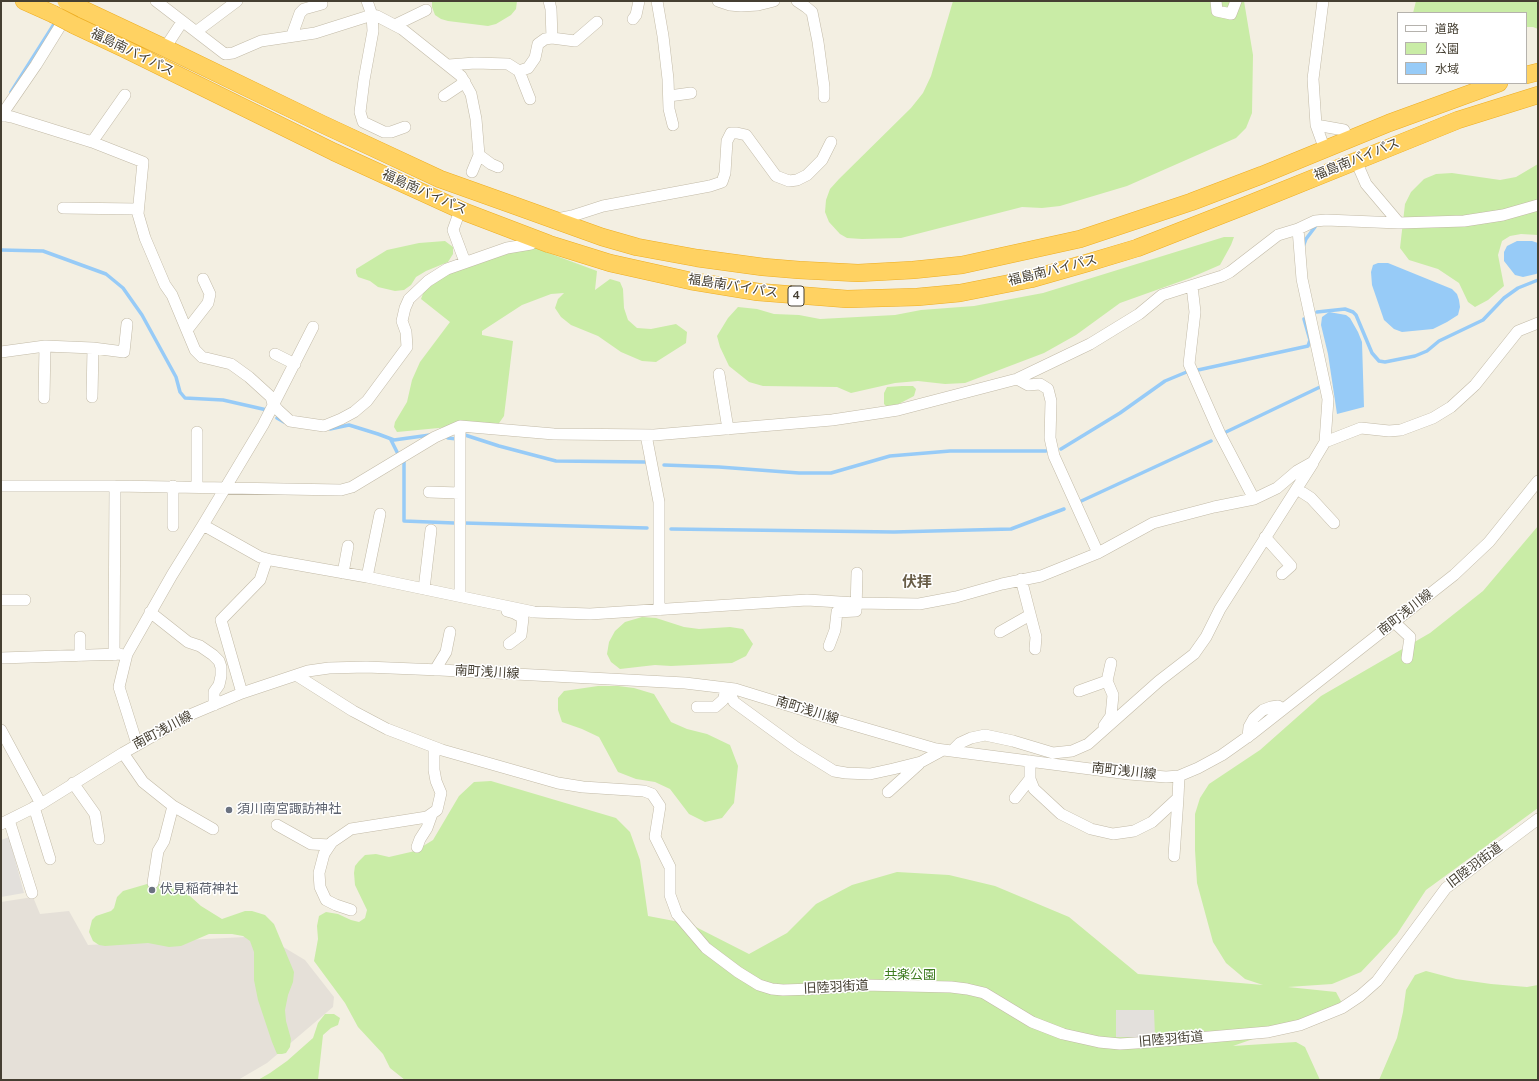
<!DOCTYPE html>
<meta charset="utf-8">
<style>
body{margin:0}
#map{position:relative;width:1539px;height:1081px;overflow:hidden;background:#f3efe2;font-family:"Nunito Sans","Noto Sans JP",sans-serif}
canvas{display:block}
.frame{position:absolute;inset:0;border:2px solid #453f32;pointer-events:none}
.legend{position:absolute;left:1397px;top:12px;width:130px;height:72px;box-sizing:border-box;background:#fff;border:1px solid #b5b2ad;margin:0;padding:5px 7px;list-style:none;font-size:12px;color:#453f32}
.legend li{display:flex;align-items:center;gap:8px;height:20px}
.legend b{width:20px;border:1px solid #b5b2ad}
</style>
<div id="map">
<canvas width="1539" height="1081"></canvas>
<div class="frame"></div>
<ul class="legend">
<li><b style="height:5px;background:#fff"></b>道路</li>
<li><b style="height:11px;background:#c9eca6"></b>公園</li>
<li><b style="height:11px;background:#97cbf7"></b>水域</li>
</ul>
</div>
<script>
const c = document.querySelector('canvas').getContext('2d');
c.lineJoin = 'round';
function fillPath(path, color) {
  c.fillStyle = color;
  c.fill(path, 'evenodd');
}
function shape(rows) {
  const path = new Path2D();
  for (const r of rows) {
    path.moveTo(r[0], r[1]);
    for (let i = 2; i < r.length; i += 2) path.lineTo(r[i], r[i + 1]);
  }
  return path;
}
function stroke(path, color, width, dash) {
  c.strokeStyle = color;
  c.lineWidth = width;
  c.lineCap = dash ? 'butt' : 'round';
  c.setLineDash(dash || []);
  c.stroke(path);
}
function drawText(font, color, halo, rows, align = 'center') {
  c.font = font + ' "Nunito Sans","Noto Sans JP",sans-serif';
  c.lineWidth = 3;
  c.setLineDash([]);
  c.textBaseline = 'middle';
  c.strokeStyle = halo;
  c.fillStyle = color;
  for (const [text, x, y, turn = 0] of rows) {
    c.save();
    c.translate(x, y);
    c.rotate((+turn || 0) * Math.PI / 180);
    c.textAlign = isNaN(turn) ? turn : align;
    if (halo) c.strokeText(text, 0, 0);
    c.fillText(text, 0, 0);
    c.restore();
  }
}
const industrial = shape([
 [33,897,40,914,69,911,88,945,265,936,305,960,334,997,333,1007,267,1063,238,1080,1,1080,1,902]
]);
const green = shape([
 [432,1,517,1,516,9,511,15,496,24,488,26,448,21,441,19,435,15,432,7],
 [953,1,1244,1,1253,55,1252,113,1246,128,1236,138,1127,186,1060,206,1042,208,1022,207,901,238,862,239,847,238,840,234,829,222,825,212,826,200,830,189,839,179,911,108,923,93,931,76],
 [1416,1,1538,1,1538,29,1533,27,1526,27,1526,13,1413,13],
 [1538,164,1538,235,1521,234,1510,236,1502,241,1498,255,1504,286,1488,300,1475,307,1468,302,1459,283,1438,269,1409,260,1400,248,1405,204,1411,192,1424,179,1436,174,1452,173,1500,180,1516,177],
 [1224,237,1234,237,1231,245,1220,265,1190,278,1120,303,1076,335,1044,353,965,383,945,384,918,381,895,383,851,393,837,387,763,386,749,382,729,366,720,347,717,336,728,318,738,307,757,309,774,314,799,315,820,319,895,315,921,310,974,306,1043,293],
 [445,241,453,247,453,254,448,262,426,271,416,277,411,285,404,290,395,291,378,287,370,281,358,277,356,273,356,269,387,250,419,243],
 [524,248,535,248,597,271,595,290,610,279,620,282,623,289,624,308,628,320,637,328,651,329,676,324,687,332,686,343,656,362,642,361,621,352,598,336,571,325,561,317,555,308,558,299,564,293,551,294,522,305,482,331,482,335,513,341,504,416,497,426,449,427,397,432,394,427,395,422,407,402,412,380,420,362,450,322,421,299,424,291,442,278,468,263],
 [902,386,913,386,916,389,914,396,889,409,884,404,884,393,887,387],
 [1538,526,1538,808,1426,890,1397,934,1361,972,1332,984,1288,987,1336,992,1344,1007,1233,1046,1296,1042,1305,1047,1320,1080,405,1080,390,1068,383,1054,358,1027,345,1003,314,961,318,939,317,926,319,916,326,912,338,914,351,920,359,922,365,918,367,910,355,885,354,873,355,866,359,861,365,855,376,854,389,857,415,851,433,840,459,796,474,782,491,781,616,818,630,832,640,860,648,916,690,924,749,954,787,933,816,904,852,885,897,872,949,875,995,886,1069,917,1138,974,1263,985,1245,979,1226,963,1213,942,1197,883,1195,850,1195,814,1200,798,1209,784,1260,750,1321,696,1430,633,1483,591],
 [642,617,656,618,684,627,699,629,730,627,743,629,753,644,746,656,732,663,671,666,655,665,620,669,611,662,607,654,609,642,615,631,625,622],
 [598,686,618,686,634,688,654,694,671,722,687,729,707,734,730,745,738,766,734,803,722,818,705,822,689,814,670,789,655,782,636,779,618,772,599,737,582,729,562,722,558,710,558,698,564,691],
 [147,884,169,884,180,887,201,906,222,919,245,911,252,911,265,915,274,924,294,972,293,982,288,995,285,1010,286,1021,291,1039,290,1047,286,1053,282,1054,277,1054,272,1042,258,1000,254,980,254,952,250,941,243,936,232,934,209,934,181,946,169,947,148,943,105,946,99,945,93,941,89,932,92,920,96,916,111,911,114,908,117,897,123,891],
 [1426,971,1456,979,1491,984,1527,987,1538,985,1538,1080,1379,1080,1397,1038,1403,1012,1406,990,1415,975],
 [325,1014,334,1014,340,1018,338,1025,331,1028,323,1035,318,1080,258,1080,270,1073,287,1061,313,1038,318,1023]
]);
const parking = shape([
 [9,837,24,893,1,897,1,840],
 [1116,1010,1154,1010,1155,1037,1116,1037]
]);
const water = shape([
 [1517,241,1532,241,1538,243,1538,273,1536,274,1523,277,1515,275,1504,261,1504,252,1507,246],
 [1378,263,1388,263,1452,289,1457,294,1459,300,1460,307,1458,315,1447,322,1433,329,1402,332,1394,329,1384,320,1372,285,1371,272,1373,265],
 [1329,312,1346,315,1350,318,1358,332,1362,342,1364,407,1337,414,1328,354,1321,325,1322,317]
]);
const stream = shape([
 [11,92,56,21],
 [1303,247,1306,239,1315,227],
 [1,250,43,251,106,274,123,288,142,315,176,377,180,392,185,398,223,400,267,410],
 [1317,312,1345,309,1353,312,1356,315,1372,353,1379,361,1385,362,1415,356,1427,351,1439,341,1483,320,1504,298,1518,288,1538,280],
 [1198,370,1308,346,1310,340,1304,319],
 [277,418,284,422],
 [330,429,349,425,378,434,394,440,430,435],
 [1226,432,1320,387],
 [465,435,499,446,556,461,645,462],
 [448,438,457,439],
 [391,440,398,454],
 [1061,449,1120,413,1165,381,1189,371],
 [404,462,404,521,454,523],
 [664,465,719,467,799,473,831,473,890,456,950,451,1046,451],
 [1077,503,1211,441],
 [464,523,647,528],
 [671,529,894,532,1011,529,1064,509]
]);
const minor = shape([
 [156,1,225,54,233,53,261,41,315,33,372,15,377,16,402,29,461,76,471,94,476,119,479,155,491,164,498,167],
 [367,1,372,15,373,31,364,80,360,112,363,122,384,132,391,132,405,127],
 [657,1,663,36,668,79,669,109,673,125],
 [718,1,730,5,741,6,758,5,774,1],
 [797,1,806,7,812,12,818,42,824,87,824,97],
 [1216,1,1217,11,1231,14,1236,1],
 [1323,1,1313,79,1316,125,1325,150],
 [633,19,636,15,639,1],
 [395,25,426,10],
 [197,31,237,1],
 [292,35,300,13,304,9,322,4],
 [552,38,575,41,597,22],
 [165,48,182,22],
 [449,65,475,63,508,64,519,71,530,99],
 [519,71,528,68,535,58,538,44,545,39,552,38,551,9,549,1],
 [444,96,465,82],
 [669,96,691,93],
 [1,115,12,117,92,142,143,162,138,214,145,238,165,285,172,295,195,350,202,357,231,364,249,377,271,397,273,404,278,410,290,421,324,426,341,419,354,412,367,401,407,347,406,332,402,321,405,308,409,299,428,281,447,269,507,248,531,244],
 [1,116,36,65,67,15],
 [1316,125,1344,130,1348,141],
 [92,142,125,95],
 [1356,161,1366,184,1399,223],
 [472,172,479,155],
 [63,208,138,209],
 [458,216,453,230,465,262],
 [557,219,572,216,603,206,710,186,722,182,725,173,727,141,731,133,737,133,746,135,776,176,789,181,797,180,807,175,822,160,831,142],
 [1192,286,1195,312,1189,364,1220,434,1254,499],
 [187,330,208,303,210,294,203,279],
 [1,352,45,346,93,348,124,352,127,324],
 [275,354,295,364],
 [719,374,728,429],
 [1017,379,1028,385,1040,384,1048,389,1051,401,1050,438,1054,456,1098,553],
 [92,397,93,348],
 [44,398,45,346],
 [646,435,659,502,659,610],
 [1325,442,1361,428,1389,431,1401,430,1433,418,1451,407,1475,385,1518,331,1538,323],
 [1,486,115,486,341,490,352,487,435,437,460,426,554,434,654,435,832,420,898,410,1017,379,1090,344,1139,314,1162,295,1222,276,1230,272,1278,235,1298,229],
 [173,486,173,526],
 [197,487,197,432],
 [1297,489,1311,498,1334,523],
 [429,492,459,493],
 [203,525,260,557,271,560,367,577,534,612,590,614,807,600,856,603,919,604,956,597,1002,584,1041,576,1098,553,1153,523,1214,507,1254,499,1277,488,1297,471,1313,462,1325,442,1328,399,1302,279,1298,229,1315,221,1326,220,1399,223,1464,221,1503,215,1538,205],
 [1265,537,1291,566,1282,574],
 [343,573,348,546],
 [367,577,380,514],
 [1021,579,1036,637,1035,649],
 [424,589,431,530],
 [460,596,460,426],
 [1,600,25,600],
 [507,611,514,613,523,618,521,635,509,644],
 [150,612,188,642,200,646,213,655,219,661,221,667,221,676,219,685,214,692,214,705],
 [1394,622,1410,637,1407,658],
 [1000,632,1030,615],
 [829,646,835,630,837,612,856,611,857,573],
 [114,655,115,486],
 [80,656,80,637],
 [1,658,120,654],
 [435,670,446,652,450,632],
 [296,675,353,711,387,729,442,750,558,783,583,787,644,791,652,794,660,806,655,837,670,867,670,895,677,914,706,948,738,972,759,985,772,989,783,990,814,989,864,985,951,987,967,989,984,993,1032,1022,1063,1034,1099,1042,1120,1044,1151,1042,1268,1032,1300,1025,1342,1008,1360,996,1377,981,1446,888,1538,819],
 [1107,681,1111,663],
 [1079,691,1107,681,1113,695,1111,716,1104,726],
 [242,693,221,620,260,580,267,559],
 [697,707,715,707,723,700,727,688,734,702,797,748,834,771,846,773,870,774,893,769,921,762,943,750],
 [1,730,41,804],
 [1248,737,1249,727,1254,718,1263,710,1271,707,1278,706,1283,709],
 [137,744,119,687,127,654,172,575,203,525,263,425,313,327],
 [952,751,960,743,971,738,985,735,1013,741,1053,753,1072,751,1088,744,1159,681,1194,654,1206,637,1220,609,1313,463],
 [123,753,143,782,173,806,213,829],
 [1030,761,1030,779,1034,789,1061,814,1091,829,1113,834,1134,831,1152,822,1178,798,1179,776],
 [73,783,95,814,99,839],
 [888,792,919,764],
 [1015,798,1030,779],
 [34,807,50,859],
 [9,820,32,893],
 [1,824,41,804,123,753,192,714,242,693,308,671,329,668,366,667,440,670,685,683,735,689,826,717,936,749,1129,774,1166,777,1179,776,1198,768,1222,755,1253,733,1454,575,1489,542,1538,481],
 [277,825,311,844,330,845],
 [417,847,420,839,427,828,432,814],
 [1174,856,1178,798],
 [153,883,158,851,164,841,173,806],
 [351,910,336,905,326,900,320,887,319,873,324,854,332,842,351,829,427,817,437,810,441,793,436,781,434,770,434,747]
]);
const highway = shape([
 [24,1,53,14],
 [82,9,165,48,322,124,440,179,513,205,602,237,637,247,697,258,763,267,799,270,858,273,913,270,962,265,1080,239,1191,202,1262,175,1389,123,1499,83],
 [74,25,123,48,334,152,465,212,549,244,610,263,691,281,758,292,847,299,917,297,960,293,1031,279,1087,263,1137,248,1247,205,1458,120,1538,95],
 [1526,75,1538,72]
]);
const highwayBridge = shape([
 [66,1,82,9],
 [53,14,74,25]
]);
const markers = [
 [229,810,4,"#6b7280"],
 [152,890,4,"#6b7280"]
];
const shields = [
 [796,296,16]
];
const shieldNames = [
 ["4",796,296]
];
const streetNames = [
 ["福島南バイパス",132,53,26],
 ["福島南バイパス",1357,160,-22],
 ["福島南バイパス",424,193,24],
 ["福島南バイパス",1053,271,-14],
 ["福島南バイパス",733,287,9],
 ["南町浅川線",1406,613,-38],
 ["南町浅川線",487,673,3],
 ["南町浅川線",807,711,17],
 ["南町浅川線",163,731,-28],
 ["南町浅川線",1124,772,6],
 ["旧陸羽街道",1475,866,-37],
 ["旧陸羽街道",836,988,-3],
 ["旧陸羽街道",1171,1040,-5]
];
const worshipNames = [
 ["須川南宮諏訪神社",237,810],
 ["伏見稲荷神社",160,890]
];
const parkNames = [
 ["共楽公園",910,976]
];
const quarterNames = [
 ["伏拝",917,583]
];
fillPath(industrial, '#e5e0d8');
fillPath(green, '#c9eca6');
fillPath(parking, '#e3e0dc');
fillPath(water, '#97cbf7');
stroke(stream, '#97cbf7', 3.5);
stroke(minor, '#c2baa7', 12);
stroke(highway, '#edad22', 18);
stroke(minor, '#fff', 11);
stroke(highway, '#ffd262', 17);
stroke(highwayBridge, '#edad22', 18, []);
stroke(highwayBridge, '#ffd262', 17);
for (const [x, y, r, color] of markers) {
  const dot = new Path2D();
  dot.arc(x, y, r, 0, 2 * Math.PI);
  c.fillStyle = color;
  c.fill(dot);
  stroke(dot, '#fff', 1.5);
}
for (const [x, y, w] of shields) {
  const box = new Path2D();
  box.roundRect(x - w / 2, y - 10, w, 20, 3);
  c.fillStyle = '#fff';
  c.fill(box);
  stroke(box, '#453f32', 1);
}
drawText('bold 12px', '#453f32', null, shieldNames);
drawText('13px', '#453f32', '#fff', streetNames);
drawText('13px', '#5b616d', '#fff', worshipNames, 'left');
drawText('13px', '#3e7c20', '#fff', parkNames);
drawText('bold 15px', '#695e48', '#fff', quarterNames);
</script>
